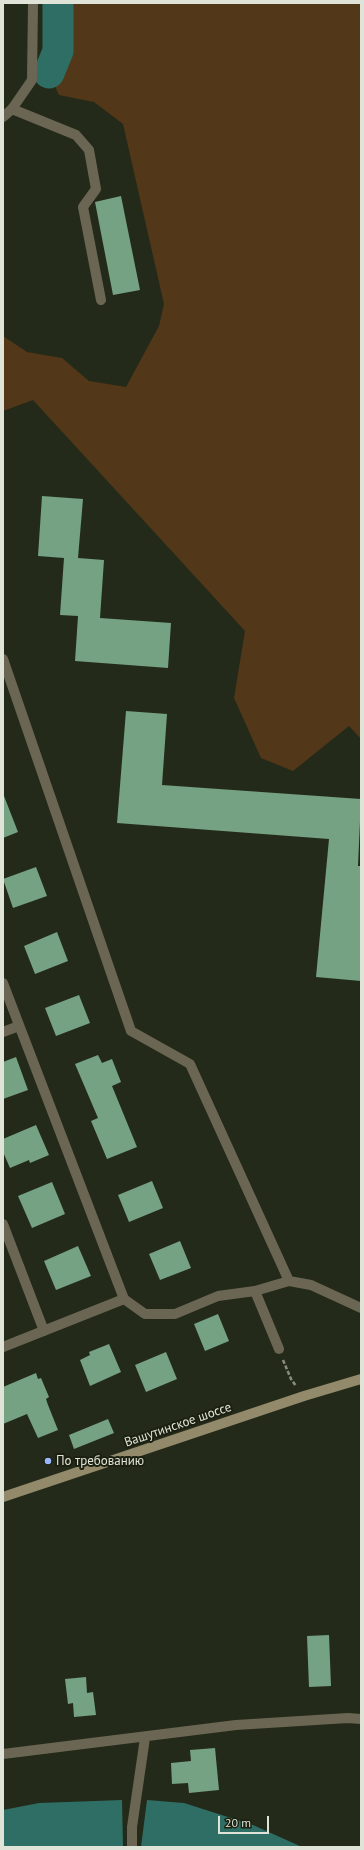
<!DOCTYPE html>
<meta charset="utf-8">
<style>
body{margin:0}
#map{position:relative;width:364px;height:1850px;overflow:hidden;background:#242a19;font-family:"PT Sans",sans-serif}
canvas{display:block}
.frame{position:absolute;inset:0;border:4px solid #dfe3d8;pointer-events:none}
.scale{position:absolute;left:218px;top:1816px;width:51px;height:18px;box-sizing:border-box;border:2px solid #dfe3d8;border-top:0;padding-left:5px;font-size:12px;line-height:14px;white-space:nowrap;color:#dfe3d8;-webkit-text-stroke:3px #1b2010;paint-order:stroke}
</style>
<div id="map">
<canvas width="364" height="1850"></canvas>
<div class="frame"></div>
<div class="scale">20 m</div>
</div>
<script>
const c = document.querySelector('canvas').getContext('2d');
c.lineJoin = 'round';
function fillPath(path, color) {
  c.fillStyle = color;
  c.fill(path, 'evenodd');
}
function shape(rows) {
  const path = new Path2D();
  for (const r of rows) {
    path.moveTo(r[0], r[1]);
    for (let i = 2; i < r.length; i += 2) path.lineTo(r[i], r[i + 1]);
  }
  return path;
}
function stroke(path, color, width, dash) {
  c.strokeStyle = color;
  c.lineWidth = width;
  c.lineCap = dash ? 'butt' : 'round';
  c.setLineDash(dash || []);
  c.stroke(path);
}
function drawText(font, color, halo, rows, align = 'center') {
  c.font = font + ' "PT Sans",sans-serif';
  c.lineWidth = 4;
  c.setLineDash([]);
  c.textBaseline = 'middle';
  c.strokeStyle = halo;
  c.fillStyle = color;
  for (const [text, x, y, turn = 0] of rows) {
    c.save();
    c.translate(x, y);
    c.rotate((+turn || 0) * Math.PI / 180);
    c.textAlign = isNaN(turn) ? turn : align;
    if (halo) c.strokeText(text, 0, 0);
    c.fillText(text, 0, 0);
    c.restore();
  }
}
const green = shape([
 [47,3,361,3,361,739,349,726,293,771,261,758,234,698,245,631,33,400,3,411,3,336,27,352,62,358,89,381,126,387,159,326,164,304,123,124,94,102,59,95,49,73,58,51]
]);
const water = shape([
 [122,1800,123,1847,3,1847,3,1810,39,1803],
 [147,1800,184,1803,253,1825,302,1847,141,1847]
]);
const river = shape([
 [49,73,58,51,58,3]
]);
const building = shape([
 [121,196,140,290,113,295,95,202],
 [42,496,83,499,78,558,104,560,100,618,171,623,168,668,75,661,78,616,60,615,64,558,38,556],
 [126,711,167,714,162,785,361,799,358,866,361,866,361,981,316,977,329,839,117,823],
 [3,796,4,796,18,832,3,838],
 [36,867,47,896,13,908,3,879],
 [57,932,68,961,35,974,24,946],
 [79,995,90,1023,56,1036,45,1008],
 [98,1055,102,1063,112,1059,121,1082,112,1086,137,1147,107,1159,91,1121,98,1118,75,1064],
 [16,1057,28,1090,3,1099,3,1062],
 [36,1125,49,1155,30,1163,29,1160,10,1168,3,1152,3,1139],
 [152,1181,163,1208,129,1222,118,1195],
 [52,1182,65,1214,32,1228,18,1196],
 [180,1241,191,1268,160,1280,149,1254],
 [78,1246,91,1276,56,1290,44,1261],
 [218,1314,229,1341,205,1351,194,1324],
 [109,1344,121,1372,90,1386,80,1360,90,1355,89,1352],
 [166,1352,177,1379,146,1392,135,1365],
 [36,1373,38,1379,41,1378,49,1397,46,1399,48,1405,58,1430,38,1438,27,1414,3,1424,3,1387],
 [108,1419,114,1433,74,1449,69,1435],
 [329,1635,331,1686,309,1687,307,1636],
 [86,1677,87,1693,93,1692,96,1715,74,1717,73,1703,68,1704,65,1679],
 [215,1748,219,1790,189,1793,188,1783,172,1784,171,1763,191,1761,190,1750]
]);
const path = shape([
 [283,1360,291,1379,296,1386]
]);
const lane = shape([
 [12,109,76,135,89,150,96,189,83,207,101,300],
 [3,659,131,1031,190,1064,289,1281],
 [3,983,124,1299],
 [3,1032,19,1026],
 [3,1224,44,1331],
 [255,1291,279,1349],
 [3,1347,124,1299,145,1314,175,1314,218,1296,255,1291,289,1281,311,1285,361,1308]
]);
const street = shape([
 [3,117,12,109,32,80,33,3],
 [3,1754,236,1725,348,1718,361,1719],
 [132,1847,132,1827,145,1738]
]);
const secondary = shape([
 [3,1497,304,1396,361,1379]
]);
const markers = [
 [48,1461,4,"#9ab5fd"]
];
const streetNames = [
 ["Вашутинское шоссе",178,1425,-19]
];
const poiNames = [
 ["По требованию",56,1461]
];
fillPath(green, '#523719');
fillPath(water, '#2e6e64');
stroke(river, '#2e6e64', 31);
fillPath(building, '#75a282');
stroke(path, '#888d7f', 2.5, [4, 2]);
stroke(lane, '#6b6653', 10);
stroke(street, '#6b6653', 10);
stroke(secondary, '#928a6a', 10);
for (const [x, y, r, color] of markers) {
  const dot = new Path2D();
  dot.arc(x, y, r, 0, 2 * Math.PI);
  c.fillStyle = color;
  c.fill(dot);
  stroke(dot, '#1b2010', 1.5);
}
drawText('13px', '#dfe3d8', '#1b2010', streetNames);
drawText('13px', '#dfe3d8', '#1b2010', poiNames, 'left');
</script>
